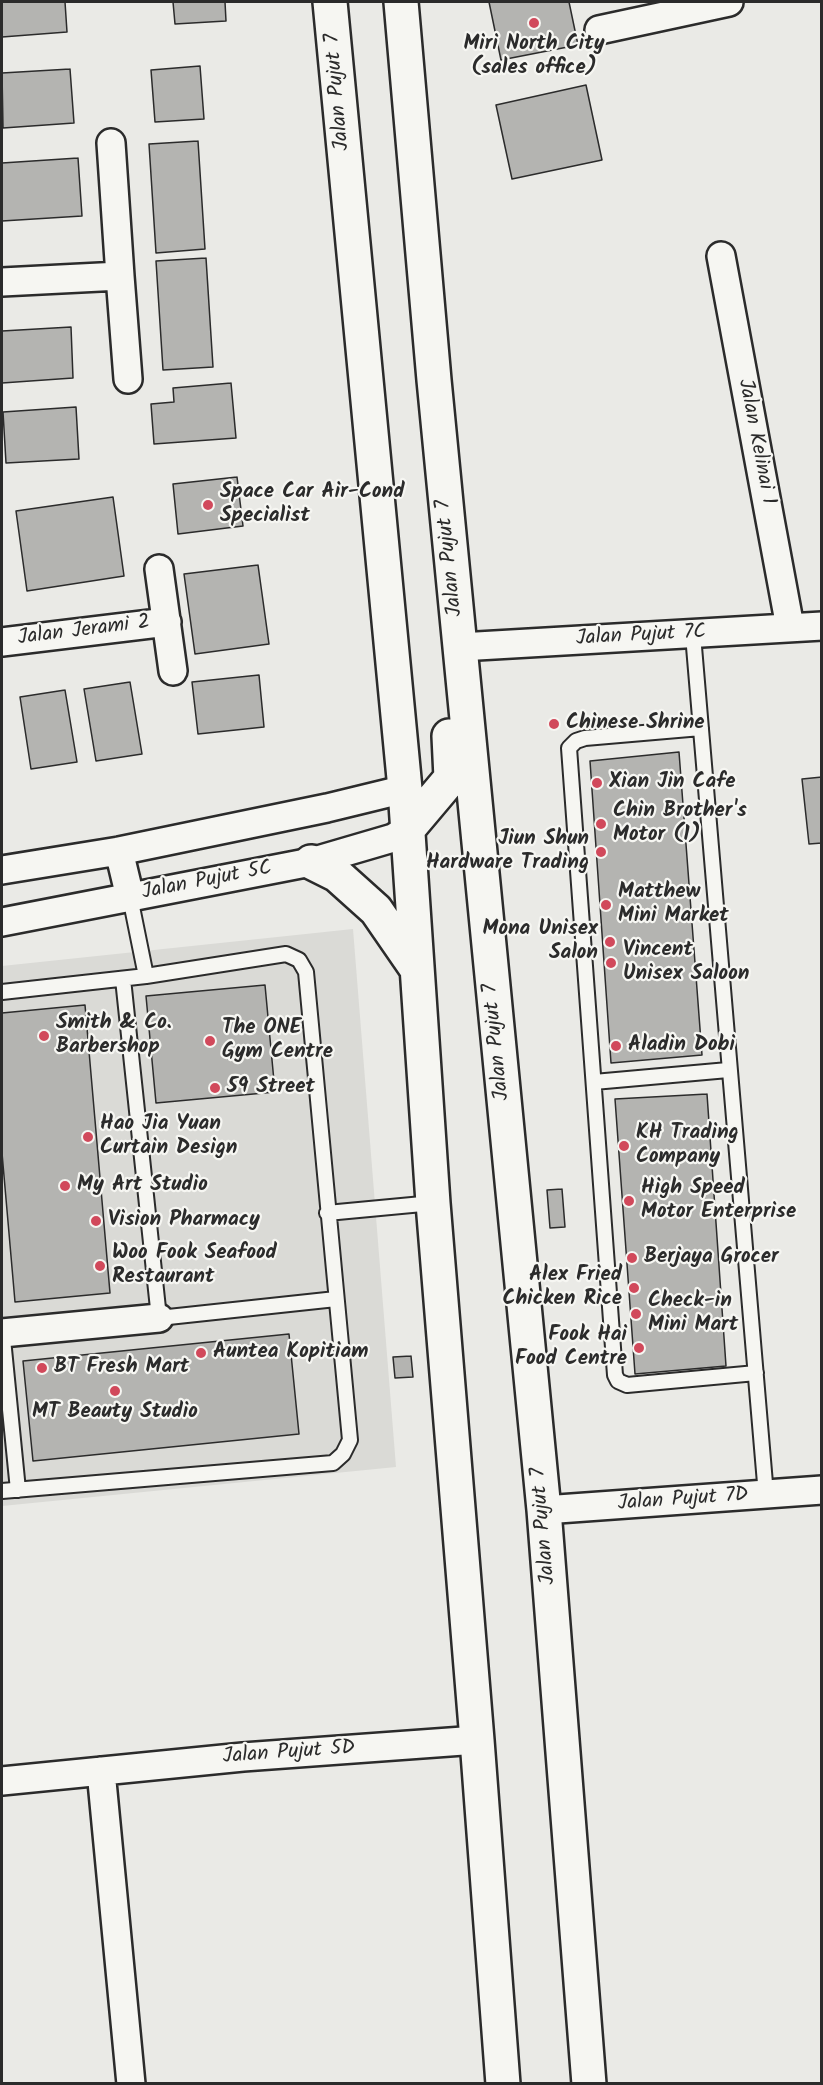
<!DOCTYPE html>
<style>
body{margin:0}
#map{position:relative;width:823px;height:2085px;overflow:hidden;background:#eaeae6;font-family:Kalam,sans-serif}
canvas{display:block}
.frame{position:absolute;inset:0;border:3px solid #2b2b2b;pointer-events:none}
</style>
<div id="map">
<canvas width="823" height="2085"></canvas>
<div class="frame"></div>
</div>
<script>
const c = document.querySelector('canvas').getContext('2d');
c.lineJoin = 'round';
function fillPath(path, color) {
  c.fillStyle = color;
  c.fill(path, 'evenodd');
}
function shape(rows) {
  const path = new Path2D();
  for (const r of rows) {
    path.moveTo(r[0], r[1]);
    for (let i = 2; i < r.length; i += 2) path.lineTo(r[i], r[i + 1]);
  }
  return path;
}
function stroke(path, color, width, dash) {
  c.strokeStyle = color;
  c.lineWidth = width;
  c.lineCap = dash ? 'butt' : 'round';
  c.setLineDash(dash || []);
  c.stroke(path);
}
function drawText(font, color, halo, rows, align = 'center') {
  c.font = font + ' Kalam,sans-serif';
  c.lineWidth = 4.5;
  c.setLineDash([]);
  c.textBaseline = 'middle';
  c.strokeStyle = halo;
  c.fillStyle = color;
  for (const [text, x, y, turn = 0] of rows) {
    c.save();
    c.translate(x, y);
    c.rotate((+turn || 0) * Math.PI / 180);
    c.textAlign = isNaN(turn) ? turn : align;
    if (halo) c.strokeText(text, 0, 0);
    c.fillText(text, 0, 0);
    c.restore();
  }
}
const built = shape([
 [353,929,396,1467,2,1506,2,966]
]);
const building = shape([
 [2,2,65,2,67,32,2,37,2,2],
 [173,2,225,2,226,21,175,24,173,2],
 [489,2,569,2,578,45,501,60,489,2],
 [200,66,204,119,155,122,151,70,200,66],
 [70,69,74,123,3,128,2,73,70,69],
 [586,85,602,160,512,179,496,105,586,85],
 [198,141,205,249,156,253,149,144,198,141],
 [78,158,82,216,2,221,2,163,78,158],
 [206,258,213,367,163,370,156,261,206,258],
 [71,327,73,378,2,383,2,331,71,327],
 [231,383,236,438,154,444,151,404,174,402,173,388,231,383],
 [76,407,79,459,6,463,3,412,76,407],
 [237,477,243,526,178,534,173,484,237,477],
 [113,497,124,576,27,591,16,511,113,497],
 [258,565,269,644,195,654,184,574,258,565],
 [259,675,264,727,198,734,192,682,259,675],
 [130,682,142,754,96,761,84,689,130,682],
 [65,690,77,762,31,769,20,697,65,690],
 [679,752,702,1055,611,1063,590,761,679,752],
 [822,777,822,843,809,844,802,779,822,777],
 [265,985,275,1092,156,1103,146,996,265,985],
 [85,1005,110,1293,15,1302,2,1153,2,1013,85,1005],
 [707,1094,726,1366,635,1374,615,1099,707,1094],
 [562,1189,565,1227,550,1228,547,1190,562,1189],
 [289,1334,299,1434,33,1461,23,1361,289,1334],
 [411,1356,413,1377,395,1378,393,1357,411,1356]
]);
const lane = shape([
 [693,635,766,1495],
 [701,728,585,738,576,741,569,748,615,1375,618,1381,627,1385,756,1373],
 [130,897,146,976],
 [123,979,159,1318,336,1299],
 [2,992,146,976,286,954,299,960,306,972,350,1440,343,1454,333,1463,2,1491],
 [594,1082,728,1070],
 [327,1213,433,1203],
 [2,1329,18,1490]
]);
const street = shape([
 [599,30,729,2],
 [111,143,120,276],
 [721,256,790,627],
 [2,282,120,276,128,379],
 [159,569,173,671],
 [2,642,167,622],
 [460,647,822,626],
 [119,851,130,897],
 [2,870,119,851,327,808,405,789],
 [2,922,311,862,393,838,408,829],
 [2,1333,159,1318],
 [544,1510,822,1490],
 [101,1771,131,2084],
 [2,1781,243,1757,477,1740]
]);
const primary = shape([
 [330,2,405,789,433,1203,477,1740,503,2084],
 [401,2,434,380,544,1510,589,2084],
 [408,829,451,778,449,736],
 [311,862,337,875,376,910,416,968]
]);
const markers = [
 [534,23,6,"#d1495b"],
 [208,505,6,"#d1495b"],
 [554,724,6,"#d1495b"],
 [597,783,6,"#d1495b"],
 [601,824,6,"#d1495b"],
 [601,852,6,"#d1495b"],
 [606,905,6,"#d1495b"],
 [610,942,6,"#d1495b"],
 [611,963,6,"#d1495b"],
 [44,1036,6,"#d1495b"],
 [210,1041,6,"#d1495b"],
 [616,1046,6,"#d1495b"],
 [215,1088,6,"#d1495b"],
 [88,1137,6,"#d1495b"],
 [624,1146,6,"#d1495b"],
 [65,1186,6,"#d1495b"],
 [629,1201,6,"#d1495b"],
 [96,1221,6,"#d1495b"],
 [632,1258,6,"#d1495b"],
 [100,1266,6,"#d1495b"],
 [634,1288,6,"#d1495b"],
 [636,1314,6,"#d1495b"],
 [639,1348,6,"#d1495b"],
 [201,1353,6,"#d1495b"],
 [42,1368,6,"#d1495b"],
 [115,1391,6,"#d1495b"]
];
const poiNames = [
 ["Miri North City",534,45,"center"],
 ["(sales office)",534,69,"center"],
 ["Space Car Air-Cond",220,493],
 ["Specialist",220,517],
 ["Chinese Shrine",566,724],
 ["Xian Jin Cafe",609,783],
 ["Chin Brother's",613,812],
 ["Motor (1)",613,836],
 ["Jiun Shun",589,840,"right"],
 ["Hardware Trading",589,864,"right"],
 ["Matthew",618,893],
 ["Mini Market",618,917],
 ["Mona Unisex",598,930,"right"],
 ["Salon",598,954,"right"],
 ["Vincent",623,951],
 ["Unisex Saloon",623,975],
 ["Smith & Co.",56,1024],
 ["Barbershop",56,1048],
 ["The ONE",222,1029],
 ["Gym Centre",222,1053],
 ["Aladin Dobi",628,1046],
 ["59 Street",227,1088],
 ["Hao Jia Yuan",100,1125],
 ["Curtain Design",100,1149],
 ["KH Trading",636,1134],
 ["Company",636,1158],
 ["My Art Studio",77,1186],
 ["High Speed",641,1189],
 ["Motor Enterprise",641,1213],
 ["Vision Pharmacy",108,1221],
 ["Woo Fook Seafood",112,1254],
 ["Restaurant",112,1278],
 ["Berjaya Grocer",644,1258],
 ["Alex Fried",622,1276,"right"],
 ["Chicken Rice",622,1300,"right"],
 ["Check-in",648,1302],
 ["Mini Mart",648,1326],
 ["Fook Hai",627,1336,"right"],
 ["Food Centre",627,1360,"right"],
 ["Auntea Kopitiam",213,1353],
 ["BT Fresh Mart",54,1368],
 ["MT Beauty Studio",115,1413,"center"]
];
const streetNames = [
 ["Jalan Pujut 7",339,92,-95],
 ["Jalan Kelinai 1",755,442,79],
 ["Jalan Pujut 7",451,558,-96],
 ["Jalan Jerami 2",84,632,-7],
 ["Jalan Pujut 7C",641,637,-3],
 ["Jalan Pujut 5C",207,882,-11],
 ["Jalan Pujut 7",498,1042,-96],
 ["Jalan Pujut 7D",683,1501,-4],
 ["Jalan Pujut 7",545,1526,-95],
 ["Jalan Pujut 5D",289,1754,-4]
];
fillPath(built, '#dadad6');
fillPath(building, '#b4b4b1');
stroke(building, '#2b2b2b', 1.5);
stroke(lane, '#2b2b2b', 18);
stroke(street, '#2b2b2b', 32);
stroke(primary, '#2b2b2b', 38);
stroke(lane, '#f6f6f2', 14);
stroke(street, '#f6f6f2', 27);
stroke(primary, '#f6f6f2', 33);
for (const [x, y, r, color] of markers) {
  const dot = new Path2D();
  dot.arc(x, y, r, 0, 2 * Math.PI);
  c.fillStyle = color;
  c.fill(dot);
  stroke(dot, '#f6f6f2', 2);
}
drawText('bold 21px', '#2b2b2b', '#f6f6f2', poiNames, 'left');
drawText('21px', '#2b2b2b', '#f6f6f2', streetNames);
</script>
